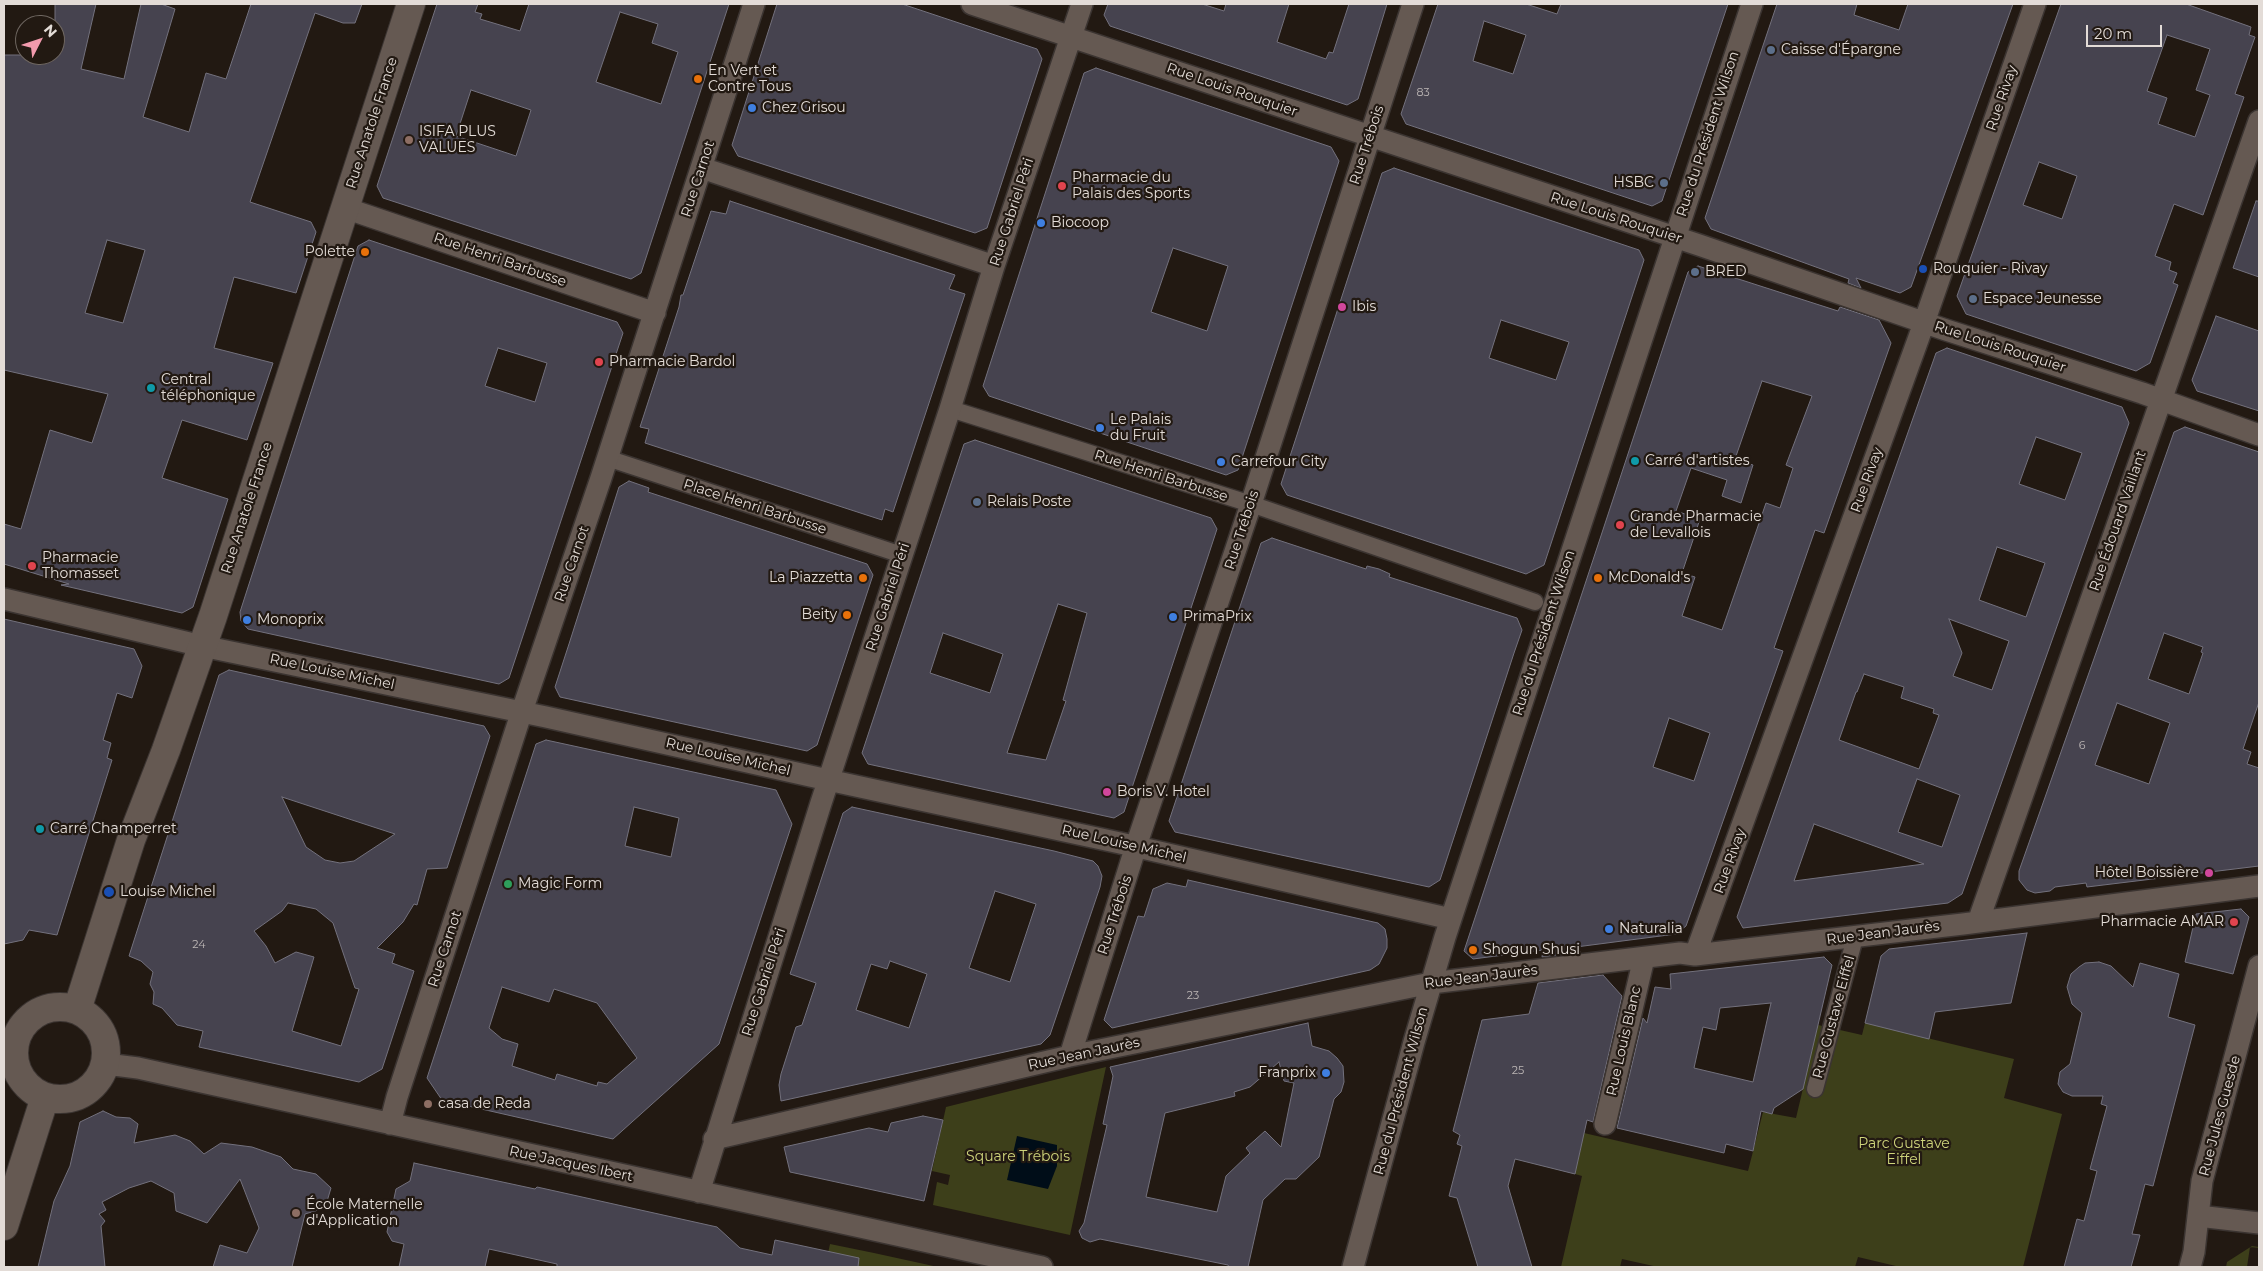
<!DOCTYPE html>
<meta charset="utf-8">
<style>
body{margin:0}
#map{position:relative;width:2263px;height:1271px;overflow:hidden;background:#221912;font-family:Montserrat,sans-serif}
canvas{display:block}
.frame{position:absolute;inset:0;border:5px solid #e3dcd7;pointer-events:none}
.north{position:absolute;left:15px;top:15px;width:50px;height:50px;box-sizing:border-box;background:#221912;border:1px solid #6f6761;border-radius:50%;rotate:49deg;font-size:14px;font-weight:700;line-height:20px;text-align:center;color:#e3dcd7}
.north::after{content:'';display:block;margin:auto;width:18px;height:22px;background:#f29aad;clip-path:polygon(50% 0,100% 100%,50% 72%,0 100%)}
.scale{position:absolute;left:2086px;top:25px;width:76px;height:22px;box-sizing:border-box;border:2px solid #e3dcd7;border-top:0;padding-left:6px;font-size:15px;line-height:18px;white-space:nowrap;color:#e3dcd7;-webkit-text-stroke:4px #221912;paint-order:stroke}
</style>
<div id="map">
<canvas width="2263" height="1271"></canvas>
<div class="frame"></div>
<div class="north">N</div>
<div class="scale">20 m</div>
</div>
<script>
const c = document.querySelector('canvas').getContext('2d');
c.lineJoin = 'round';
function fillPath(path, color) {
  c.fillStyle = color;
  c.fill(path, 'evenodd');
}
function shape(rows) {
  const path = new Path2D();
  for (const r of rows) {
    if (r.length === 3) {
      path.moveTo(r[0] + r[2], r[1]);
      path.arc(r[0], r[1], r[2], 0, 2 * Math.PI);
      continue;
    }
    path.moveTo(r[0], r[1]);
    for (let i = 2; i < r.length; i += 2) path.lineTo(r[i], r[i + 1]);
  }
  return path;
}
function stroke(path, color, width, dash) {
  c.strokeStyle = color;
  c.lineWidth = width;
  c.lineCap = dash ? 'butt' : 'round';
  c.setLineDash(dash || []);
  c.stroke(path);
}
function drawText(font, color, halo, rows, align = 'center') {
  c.font = font + ' Montserrat,sans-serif';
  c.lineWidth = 4.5;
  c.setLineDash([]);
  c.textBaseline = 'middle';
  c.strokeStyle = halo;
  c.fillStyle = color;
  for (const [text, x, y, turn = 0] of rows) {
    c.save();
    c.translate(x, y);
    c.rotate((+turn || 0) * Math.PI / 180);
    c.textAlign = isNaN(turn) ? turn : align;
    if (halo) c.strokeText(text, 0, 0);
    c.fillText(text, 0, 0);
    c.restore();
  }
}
const green = shape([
 [1865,1023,2014,1059,2004,1098,2062,1114,2023,1267,1900,1267,1858,1257,1855,1267,1658,1267,1622,1259,1620,1267,1561,1267,1582,1176,1575,1174,1584,1133,1748,1171,1763,1112,1796,1118,1818,1025,1862,1035],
 [1106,1067,1070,1235,933,1205,937,1182,948,1185,950,1175,932,1171,946,1107],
 [830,1244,874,1253,938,1267,825,1267],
 [2252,1246,2259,1247,2259,1248,2250,1247,2247,1267,2226,1267,2227,1262]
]);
const water = shape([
 [1017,1136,1057,1145,1057,1166,1048,1189,1007,1180]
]);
const building = shape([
 [55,4,96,4,81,69,124,79,141,4,161,4,175,9,143,117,189,132,206,73,226,79,251,4,362,4,355,23,343,23,315,13,250,202,311,222,316,232,296,293,234,277,214,348,273,363,247,440,182,420,162,478,228,499,193,607,182,613,61,585,69,584,4,564,4,524,21,529,50,430,92,443,108,394,4,370,4,55,55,55,55,4],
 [107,240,145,250,123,323,85,313,107,240],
 [437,4,478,4,475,12,482,14,480,19,520,31,529,4,729,4,641,273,631,279,383,198,377,186,437,4],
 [620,12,658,24,652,43,678,52,661,104,596,82,620,12],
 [471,90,531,110,516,156,456,136,471,90],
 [777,4,902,4,1037,49,1042,59,987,228,975,233,738,156,732,145,777,4],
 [1108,4,1202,4,1224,11,1226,4,1289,4,1277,42,1326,59,1329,52,1333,53,1349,4,1387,4,1358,99,1347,105,1110,26,1104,15,1108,4],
 [1438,4,1526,4,1557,14,1561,4,1728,4,1662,201,1652,206,1406,124,1401,114,1438,4],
 [1484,21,1526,35,1513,74,1473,61,1484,21],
 [1777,4,1857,4,1854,15,1899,30,1908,4,2013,4,1911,287,1900,293,1856,278,1861,288,1848,283,1849,279,1711,229,1705,218,1777,4],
 [2061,4,2186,4,2251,27,2249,35,2255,37,2235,94,2244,97,2203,215,2174,204,2155,256,2171,262,2169,270,2177,273,2173,283,2178,285,2150,363,2136,371,1966,314,1957,296,2061,4],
 [2167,35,2210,49,2196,90,2210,95,2195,137,2158,124,2167,98,2147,91,2167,35],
 [2039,162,2077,176,2062,219,2023,205,2039,162],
 [1096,68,1331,147,1339,161,1238,470,1226,475,989,396,983,386,1084,73,1096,68],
 [1173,248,1228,266,1207,331,1151,312,1173,248],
 [1394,168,1639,250,1644,260,1544,565,1526,574,1287,495,1281,484,1382,173,1394,168],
 [1501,320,1569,342,1556,380,1489,358,1501,320],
 [730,201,955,275,949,289,965,294,893,512,885,509,882,520,645,443,649,429,640,427,679,307,681,295,683,295,711,211,726,214,730,201],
 [2256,201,2259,201,2259,277,2233,268,2256,201],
 [369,240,617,322,623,333,509,678,499,684,248,629,241,621,240,612,358,246,369,240],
 [498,348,547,363,535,402,485,386,498,348],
 [1698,266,1838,311,1840,307,1879,320,1891,343,1824,533,1815,530,1774,648,1783,651,1686,926,1676,934,1576,947,1581,952,1542,957,1543,950,1473,959,1464,951,1688,272,1698,266],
 [1762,381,1812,396,1786,465,1793,468,1780,508,1766,503,1722,630,1682,616,1695,577,1682,573,1700,519,1676,511,1691,468,1727,480,1722,496,1741,503,1753,465,1735,459,1762,381],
 [1669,718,1710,733,1694,781,1653,767,1669,718],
 [2216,316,2259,331,2259,411,2197,391,2192,380,2216,316],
 [1947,348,2122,407,2129,423,1962,894,1948,903,1743,928,1737,917,1936,353,1947,348],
 [2036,437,2082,453,2065,500,2019,484,2036,437],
 [1997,547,2045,563,2026,617,1979,600,1997,547],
 [1949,619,2009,641,1992,690,1953,676,1962,653,1949,619],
 [1864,674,1904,687,1901,698,1934,709,1933,713,1939,715,1919,769,1839,740,1856,692,1857,692,1864,674],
 [1917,779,1960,795,1942,847,1898,832,1917,779],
 [1814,824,1924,864,1794,881,1814,824],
 [2185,427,2259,452,2259,702,2243,749,2251,752,2247,764,2259,768,2259,866,2087,887,2086,883,2055,887,2050,891,2035,893,2027,890,2019,880,2019,871,2174,432,2185,427],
 [2164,633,2203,647,2201,652,2203,653,2189,694,2148,679,2164,633],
 [2117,703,2170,723,2149,784,2095,765,2117,703],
 [975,440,1211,518,1217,529,1124,812,1114,818,868,764,862,753,964,444,975,440],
 [1058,604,1087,613,1063,700,1066,701,1046,760,1007,753,1058,604],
 [943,633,1003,654,990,693,930,673,943,633],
 [629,481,649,488,648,492,867,564,873,575,817,745,807,751,560,697,555,687,569,644,619,487,629,481],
 [1272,538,1366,569,1367,566,1379,569,1390,574,1389,577,1517,618,1522,630,1514,653,1440,880,1429,887,1175,832,1169,821,1261,543,1272,538],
 [4,619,134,649,142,666,132,698,117,693,103,740,111,743,107,758,112,760,57,935,29,930,23,940,4,944,4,619],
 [229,670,484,726,490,736,447,868,427,869,417,905,414,904,403,922,377,948,395,954,392,963,414,971,382,1069,359,1082,199,1047,203,1031,177,1025,162,1008,153,1004,154,992,150,984,153,972,141,961,129,956,219,675,229,670],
 [282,797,346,818,395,834,354,861,340,863,325,860,306,847,282,797],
 [288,903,316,909,333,923,355,988,359,989,341,1046,292,1031,314,957,296,952,275,963,266,946,254,931,282,911,288,903],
 [546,740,776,790,792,824,719,1044,613,1139,442,1100,427,1078,536,744,546,740],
 [634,807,679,818,671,857,625,846,634,807],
 [502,987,549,1002,554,989,597,1003,637,1058,607,1084,598,1082,597,1086,557,1074,555,1080,512,1066,518,1044,502,1039,489,1028,502,987],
 [852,807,1054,851,1093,861,1098,866,1102,876,1100,887,1050,1035,1041,1044,781,1101,779,1085,781,1074,796,1027,802,1025,816,983,790,974,843,813,852,807],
 [995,891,1036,904,1010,982,969,968,995,891],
 [890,961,927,974,909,1028,856,1010,871,964,887,969,890,961],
 [1188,880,1378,923,1385,929,1387,939,1387,948,1379,964,1370,970,1112,1028,1104,1020,1138,916,1144,917,1153,889,1167,883,1186,887,1188,880],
 [2241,909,2249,917,2233,974,2185,962,2196,914,2241,909],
 [2027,933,2011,1003,1935,1012,1929,1039,1865,1023,1881,956,1889,949,2027,933],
 [1824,957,1832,965,1803,1089,1774,1108,1772,1114,1761,1111,1753,1151,1726,1144,1724,1153,1617,1128,1643,1018,1647,1023,1655,987,1671,989,1670,974,1824,957],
 [1771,1003,1753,1082,1694,1068,1703,1027,1716,1030,1720,1008,1771,1003],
 [2099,962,2111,966,2133,987,2140,963,2179,974,2168,1017,2195,1025,2153,1186,2145,1184,2132,1234,2140,1235,2131,1267,2064,1267,2077,1219,2084,1221,2097,1171,2090,1169,2107,1106,2101,1104,2103,1096,2072,1096,2063,1092,2058,1084,2060,1072,2070,1064,2082,1013,2072,1004,2067,987,2071,974,2079,967,2085,963,2099,962],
 [1603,975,1622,996,1593,1122,1587,1120,1575,1174,1515,1159,1508,1186,1532,1267,1478,1267,1457,1198,1449,1196,1462,1146,1457,1144,1460,1135,1453,1131,1482,1020,1529,1014,1538,983,1603,975],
 [1308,1023,1312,1046,1329,1051,1337,1058,1343,1066,1344,1082,1341,1092,1334,1099,1319,1157,1296,1179,1285,1179,1263,1200,1248,1267,1229,1267,1228,1265,1100,1239,1090,1242,1082,1238,1079,1231,1084,1223,1107,1125,1103,1124,1113,1076,1110,1067,1308,1023],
 [1279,1062,1284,1081,1294,1083,1281,1147,1265,1131,1246,1148,1250,1153,1226,1176,1217,1212,1146,1197,1165,1113,1235,1096,1234,1092,1250,1087,1279,1062],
 [103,1111,116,1117,130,1118,138,1124,134,1143,175,1135,190,1141,204,1154,221,1143,252,1147,281,1157,293,1169,316,1174,331,1188,325,1208,305,1214,292,1267,213,1267,220,1245,247,1253,259,1228,240,1179,207,1223,176,1211,174,1193,151,1181,129,1188,102,1202,106,1210,99,1214,105,1221,101,1226,105,1267,38,1267,54,1201,70,1166,80,1122,103,1111],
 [923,1116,943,1120,924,1201,790,1172,784,1147,869,1128,888,1132,891,1123,923,1116],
 [414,1163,535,1189,537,1187,717,1227,740,1248,772,1255,775,1240,859,1258,858,1267,557,1267,557,1264,489,1249,485,1267,399,1267,404,1244,392,1241,387,1232,396,1189,410,1181,414,1163]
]);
const pedestrian = shape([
 [957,411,1251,504,1535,602],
 [607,458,902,555],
 [1815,1089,1853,945]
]);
const minor = shape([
 [972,4,1699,245,1943,329,2142,393,2259,435],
 [702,168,994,266],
 [345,208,655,313],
 [4,599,202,646,546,717,828,780,1120,843,1451,919],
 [1978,922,2259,121],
 [1695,955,1919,337,2035,4],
 [4,1042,14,1056],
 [1070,1056,1136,846,1251,504,1413,4],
 [102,1071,114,1065,138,1068,1042,1267],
 [390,1124,397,1097,522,711,601,478,754,4],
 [1605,1124,1644,958],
 [714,1139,1070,1056,1431,983,1680,953,1695,955,1963,924,2259,886],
 [699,1192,821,803,950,409,994,266,1082,4],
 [2198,1216,2259,1223],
 [1353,1267,1414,1042,1445,937,1752,4],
 [2190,1267,2194,1252,2202,1181,2259,966]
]);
const secondary = shape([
 [60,1053,46],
 [77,1010,131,840,166,750,213,616,411,4],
 [4,1226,45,1097]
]);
const markers = [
 [1771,50,5,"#5c6f8a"],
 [698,79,5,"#e8710a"],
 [752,108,5,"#3f7fe0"],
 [409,140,5,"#8d6e63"],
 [1664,183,5,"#5c6f8a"],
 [1062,186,5,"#e0444e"],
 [1041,223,5,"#3f7fe0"],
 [365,252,5,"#e8710a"],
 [1923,269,5,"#1a4fb4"],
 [1695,272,5,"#5c6f8a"],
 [1973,299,5,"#5c6f8a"],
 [1342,307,5,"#d1479c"],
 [599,362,5,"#e0444e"],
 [151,388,5,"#0f9aa8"],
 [1100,428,5,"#3f7fe0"],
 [1635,461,5,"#0f9aa8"],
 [1221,462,5,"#3f7fe0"],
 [977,502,5,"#5c6f8a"],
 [1620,525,5,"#e0444e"],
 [32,566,5,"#e0444e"],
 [863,578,5,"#e8710a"],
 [1598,578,5,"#e8710a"],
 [847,615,5,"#e8710a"],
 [1173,617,5,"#3f7fe0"],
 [247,620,5,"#3f7fe0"],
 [1107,792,5,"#d1479c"],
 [40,829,5,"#0f9aa8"],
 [2209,873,5,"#d1479c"],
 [508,884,5,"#2e9e5b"],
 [109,892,6,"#1a4fb4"],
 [2234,922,5,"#e0444e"],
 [1609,929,5,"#3f7fe0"],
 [1473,950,5,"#e8710a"],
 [1326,1073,5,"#3f7fe0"],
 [428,1104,5,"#8d6e63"],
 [296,1213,5,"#8d6e63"]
];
const numberNames = [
 ["83",1423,93],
 ["6",2082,746],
 ["24",199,945],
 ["23",1193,996],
 ["25",1518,1071]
];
const poiNames = [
 ["Caisse d'Épargne",1781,50],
 ["En Vert et",708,71],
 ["Contre Tous",708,87],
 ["Chez Grisou",762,108],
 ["ISIFA PLUS",419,132],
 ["VALUES",419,148],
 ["Pharmacie du",1072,178],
 ["Palais des Sports",1072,194],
 ["HSBC",1654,183,"right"],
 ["Biocoop",1051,223],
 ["Polette",355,252,"right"],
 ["Rouquier - Rivay",1933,269],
 ["BRED",1705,272],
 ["Espace Jeunesse",1983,299],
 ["Ibis",1352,307],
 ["Pharmacie Bardol",609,362],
 ["Central",161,380],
 ["téléphonique",161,396],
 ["Le Palais",1110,420],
 ["du Fruit",1110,436],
 ["Carré d'artistes",1645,461],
 ["Carrefour City",1231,462],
 ["Relais Poste",987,502],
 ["Grande Pharmacie",1630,517],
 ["de Levallois",1630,533],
 ["Pharmacie",42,558],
 ["Thomasset",42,574],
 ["La Piazzetta",853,578,"right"],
 ["McDonald's",1608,578],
 ["Beity",837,615,"right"],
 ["PrimaPrix",1183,617],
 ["Monoprix",257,620],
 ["Boris V. Hotel",1117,792],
 ["Carré Champerret",50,829],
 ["Hôtel Boissière",2199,873,"right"],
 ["Magic Form",518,884],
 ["Louise Michel",120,892],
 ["Pharmacie AMAR",2224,922,"right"],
 ["Naturalia",1619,929],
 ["Shogun Shusi",1483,950],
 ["Franprix",1316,1073,"right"],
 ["casa de Reda",438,1104],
 ["École Maternelle",306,1205],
 ["d'Application",306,1221]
];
const streetNames = [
 ["Rue Louis Rouquier",1232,90,19],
 ["Rue Rivay",2002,98,-71],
 ["Rue Anatole France",372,123,-72],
 ["Rue du Président Wilson",1708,134,-72],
 ["Rue Trébois",1367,145,-72],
 ["Rue Carnot",698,179,-72],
 ["Rue Gabriel Péri",1012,212,-72],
 ["Rue Louis Rouquier",1616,218,18],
 ["Rue Henri Barbusse",500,260,19],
 ["Rue Louis Rouquier",2000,347,18],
 ["Rue Henri Barbusse",1161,476,18],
 ["Rue Rivay",1867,480,-70],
 ["Place Henri Barbusse",755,507,18],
 ["Rue Anatole France",247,508,-72],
 ["Rue Édouard Vaillant",2118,521,-71],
 ["Rue Trébois",1242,530,-72],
 ["Rue Carnot",572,564,-71],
 ["Rue Gabriel Péri",888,597,-72],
 ["Rue du Président Wilson",1544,633,-72],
 ["Rue Louise Michel",332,672,12],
 ["Rue Louise Michel",728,757,13],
 ["Rue Louise Michel",1124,844,13],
 ["Rue Rivay",1730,861,-70],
 ["Rue Trébois",1115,915,-72],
 ["Rue Jean Jaurès",1883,933,-7],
 ["Rue Carnot",445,949,-72],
 ["Rue Jean Jaurès",1481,977,-7],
 ["Rue Gabriel Péri",764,982,-72],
 ["Rue Gustave Eiffel",1834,1017,-75],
 ["Rue Louis Blanc",1624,1041,-77],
 ["Rue Jean Jaurès",1084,1054,-12],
 ["Rue du Président Wilson",1401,1091,-75],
 ["Rue Jules Guesde",2220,1116,-75],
 ["Rue Jacques Ibert",571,1164,12]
];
const parkNames = [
 ["Parc Gustave",1904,1144],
 ["Eiffel",1904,1160],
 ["Square Trébois",1018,1157]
];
fillPath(green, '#3d3f1a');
fillPath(water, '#000d18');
fillPath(building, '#46434f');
stroke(building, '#73717d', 1);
stroke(pedestrian, '#3b3431', 19);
stroke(minor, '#3b3431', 24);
stroke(secondary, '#3b3431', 30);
stroke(pedestrian, '#655952', 16);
stroke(minor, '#655952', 21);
stroke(secondary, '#655952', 28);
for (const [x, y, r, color] of markers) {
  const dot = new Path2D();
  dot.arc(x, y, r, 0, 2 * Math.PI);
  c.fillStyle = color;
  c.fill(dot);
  stroke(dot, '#221912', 2);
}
drawText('11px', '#bcb6b5', null, numberNames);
drawText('14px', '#e3dcd7', '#221912', poiNames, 'left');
drawText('14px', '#e3dcd7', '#221912', streetNames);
drawText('14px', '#ced47b', '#221912', parkNames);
</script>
